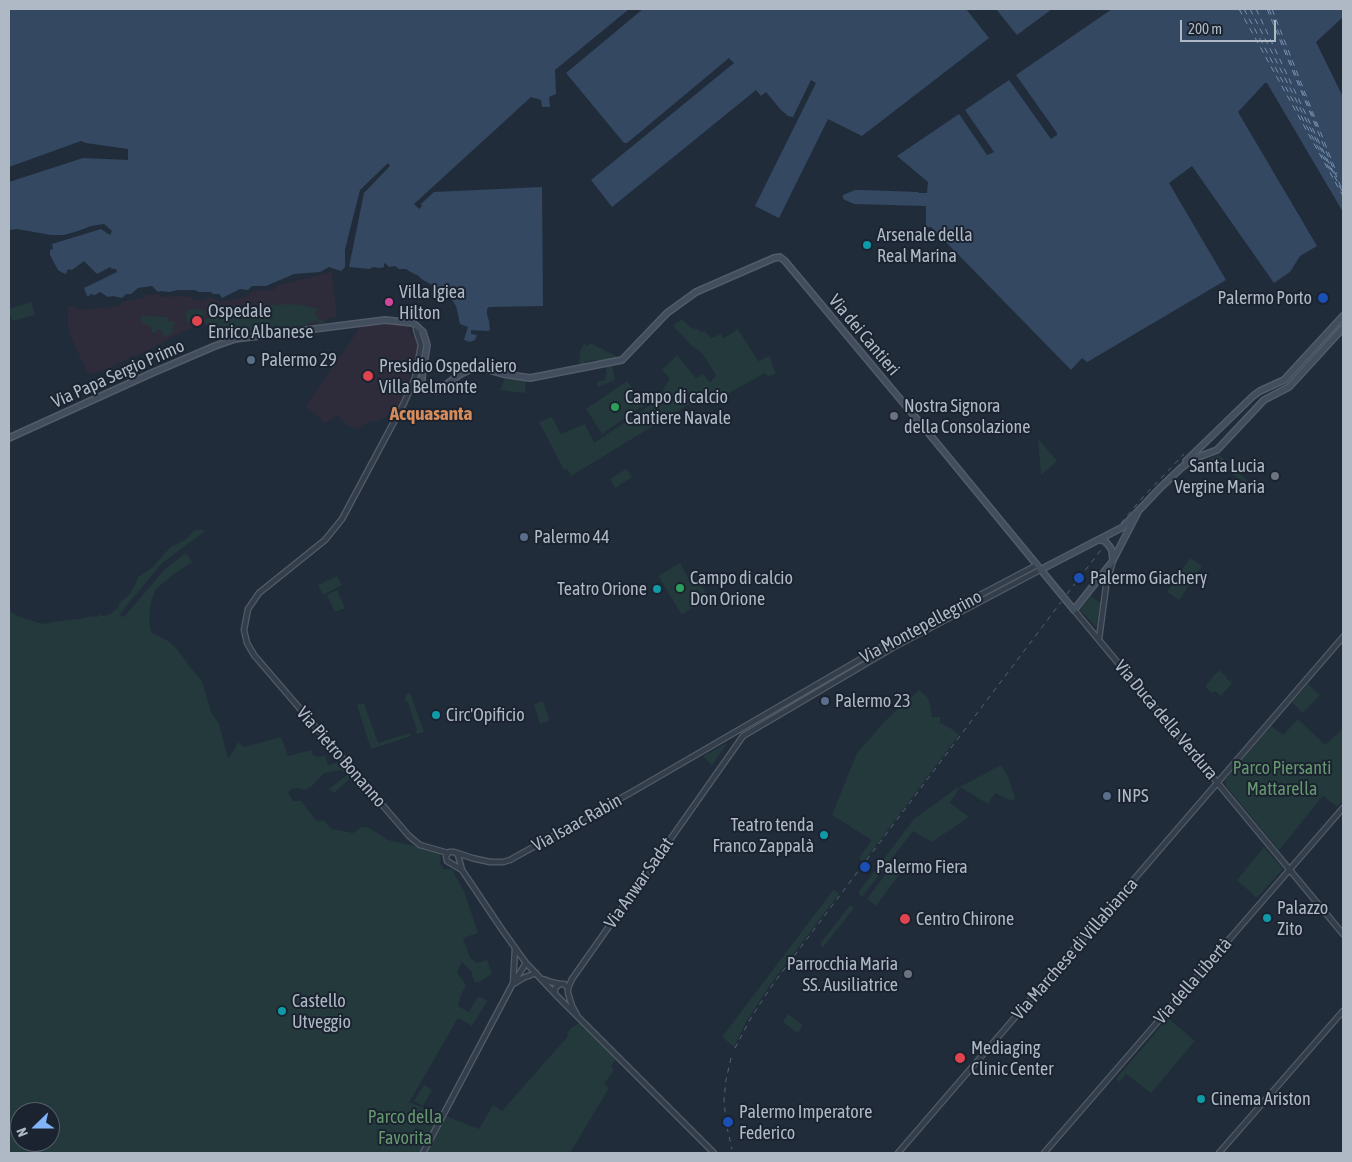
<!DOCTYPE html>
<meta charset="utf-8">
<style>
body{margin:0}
#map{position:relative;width:1352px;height:1162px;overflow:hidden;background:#212c3a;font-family:"Asap Condensed",sans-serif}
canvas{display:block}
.frame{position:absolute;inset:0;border:10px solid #afb9c6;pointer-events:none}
.north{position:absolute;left:10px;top:1102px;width:50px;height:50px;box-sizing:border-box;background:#1a232f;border:1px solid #565f6b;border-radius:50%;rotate:248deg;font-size:14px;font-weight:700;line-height:20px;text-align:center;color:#afb9c6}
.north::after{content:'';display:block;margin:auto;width:18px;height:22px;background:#80b3fa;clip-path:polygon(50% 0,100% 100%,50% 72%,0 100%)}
.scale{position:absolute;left:1180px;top:20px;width:96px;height:22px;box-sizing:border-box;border:2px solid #afb9c6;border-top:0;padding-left:6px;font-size:15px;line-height:18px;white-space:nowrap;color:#afb9c6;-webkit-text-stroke:4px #1a232f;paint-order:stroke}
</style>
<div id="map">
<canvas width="1352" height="1162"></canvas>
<div class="frame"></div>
<div class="north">N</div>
<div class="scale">200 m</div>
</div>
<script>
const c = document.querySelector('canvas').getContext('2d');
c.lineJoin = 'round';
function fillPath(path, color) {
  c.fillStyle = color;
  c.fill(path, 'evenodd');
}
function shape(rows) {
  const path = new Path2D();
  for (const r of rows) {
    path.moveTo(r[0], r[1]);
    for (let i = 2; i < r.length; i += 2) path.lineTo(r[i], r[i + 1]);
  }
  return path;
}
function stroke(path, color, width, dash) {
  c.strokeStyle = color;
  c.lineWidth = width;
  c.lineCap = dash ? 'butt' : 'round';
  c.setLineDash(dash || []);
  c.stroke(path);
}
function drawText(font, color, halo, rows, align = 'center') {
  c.font = font + ' "Asap Condensed",sans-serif';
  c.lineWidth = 4;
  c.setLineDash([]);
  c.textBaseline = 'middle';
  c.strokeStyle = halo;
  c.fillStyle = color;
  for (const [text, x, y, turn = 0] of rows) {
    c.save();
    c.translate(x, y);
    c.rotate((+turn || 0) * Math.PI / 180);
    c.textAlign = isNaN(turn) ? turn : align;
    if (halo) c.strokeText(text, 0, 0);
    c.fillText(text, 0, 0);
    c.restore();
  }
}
const medical = shape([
 [332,272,337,316,326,319,326,323,240,333,202,325,194,326,136,356,131,357,105,370,88,374,72,339,68,325,68,306,76,306,78,310,121,306,121,302,145,298,146,295,159,294,162,297,179,296,192,297,193,300,203,300,207,297,221,301,232,300,245,297,255,291,276,289,276,286],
 [391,322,408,325,411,335,417,339,418,345,414,364,400,407,381,420,368,422,358,429,345,424,338,415,325,423,306,406,361,326]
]);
const green = shape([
 [31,302,35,315,12,321,9,309],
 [288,304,302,305,319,309,315,312,318,319,320,321,324,320,324,322,318,324,317,321,307,323,307,325,242,332,231,331,205,324,204,319,215,318,214,309],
 [201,309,202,311,206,311,206,313,203,314,204,321,188,323,186,318,187,310],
 [141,316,168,317,168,321,175,322,172,334,163,337,162,331,159,329,156,332,152,333,151,327,141,322],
 [682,319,691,328,697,329,702,332,704,331,711,338,721,334,723,339,738,329,758,361,770,356,773,367,776,373,768,377,765,373,715,401,709,392,571,476,567,469,564,470,539,422,552,417,561,434,585,424,594,443,652,404,664,390,663,389,670,379,662,370,677,355,696,378,703,374,710,383,716,375,702,353,692,346,673,326],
 [584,343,587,346,590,343,620,358,598,363,597,360,584,362,585,365,579,366,580,352],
 [612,365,615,380,598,387,597,382,605,380,607,366],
 [505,378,526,380,525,393,500,390],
 [627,381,644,405,602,434,586,409],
 [1038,439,1057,461,1041,475],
 [1219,455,1249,482,1247,484,1209,459],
 [626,469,632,477,615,488,610,479],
 [195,530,202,530,205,531,161,564,119,615,123,617,125,616,164,570,186,553,192,562,170,577,156,589,151,602,149,618,150,628,152,633,168,641,177,649,190,667,202,681,211,712,219,724,228,758,235,749,238,742,244,747,281,737,288,756,311,750,314,756,320,757,325,755,328,765,342,761,354,775,334,793,329,789,347,775,342,770,330,772,323,774,311,787,305,790,297,788,291,789,288,793,293,801,301,801,317,821,324,821,332,829,353,833,361,827,367,827,374,831,388,840,441,852,440,864,444,869,452,869,465,894,478,933,463,938,470,958,477,963,487,960,492,974,479,982,476,982,474,981,471,971,462,962,457,972,466,985,460,997,458,1006,469,1012,478,996,487,1001,472,1026,458,1018,413,1096,409,1102,479,1129,493,1105,502,1111,568,1036,567,1034,571,1028,579,1023,616,1060,611,1066,614,1070,604,1084,609,1088,570,1153,9,1153,9,610,17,616,42,624,67,620,80,619,93,616,97,617,99,615,104,616,110,614,118,608,120,602,126,597,128,596,137,581,138,577,152,568,164,554,172,546,185,540],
 [20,1112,50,1112,50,1142,20,1142],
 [1190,558,1202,566,1179,600,1167,592],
 [680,563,693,587,700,583,708,596,682,615,658,576],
 [337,576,342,585,323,595,318,585],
 [337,590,345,608,335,612,327,595],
 [1091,596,1101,603,1096,627,1080,610],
 [1219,670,1227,677,1226,678,1232,683,1221,696,1215,691,1212,693,1205,686],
 [1308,684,1320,695,1303,713,1292,702],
 [919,690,927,697,930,704,932,717,940,717,940,723,949,727,959,735,863,863,859,858,871,841,870,839,832,815,857,753,886,720],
 [410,693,424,732,417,734,415,731,417,730,408,702,406,702,405,699,406,695],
 [543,701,550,721,540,724,534,704],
 [364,703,378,743,410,733,411,736,371,749,357,705],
 [1298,719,1325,745,1343,729,1343,800,1337,807,1323,796,1279,850,1226,786,1225,780,1271,726,1283,735],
 [727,744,712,765,703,756,724,745],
 [1001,765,1008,776,1015,798,1012,801,995,793,988,804,960,787,950,803,969,817,932,842,913,831,862,897,858,893,914,819,954,790],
 [1264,847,1283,869,1257,898,1237,880],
 [897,859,907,864,876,906,867,899],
 [834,889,839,894,770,985,746,1022,734,1047,722,1037],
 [850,905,854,908,823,947,820,944],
 [788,1014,803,1025,798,1033,783,1022],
 [1168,1018,1195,1041,1151,1093,1126,1074,1120,1082,1116,1079],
 [424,1085,432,1090,423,1106,414,1101]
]);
const water = shape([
 [9,9,629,9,555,70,556,94,549,97,550,107,542,107,541,100,531,97,414,204,419,209,422,206,421,204,434,192,542,187,543,306,489,307,487,309,487,315,489,321,490,330,487,331,471,330,471,334,477,335,475,340,470,342,464,340,468,327,460,324,456,306,449,295,443,290,436,287,423,280,417,275,414,274,406,269,399,269,395,266,389,267,386,264,384,263,384,267,380,268,374,267,369,269,349,267,364,193,390,166,388,163,360,190,345,249,345,267,341,271,329,267,320,272,294,274,266,286,252,286,248,290,240,289,222,298,219,294,213,294,211,292,199,292,195,290,178,290,169,292,161,291,158,292,152,286,138,288,131,294,126,294,122,298,113,296,108,297,100,292,95,295,90,294,89,296,87,296,84,288,117,272,116,269,112,269,110,267,97,274,84,261,72,270,68,269,66,274,61,272,58,270,50,255,50,250,53,249,52,244,101,229,110,235,112,231,104,224,91,226,78,231,64,235,51,235,17,229,9,230,9,182,83,158,128,160,128,149,86,143,81,141,9,167],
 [643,9,966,9,989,38,862,136,828,119,779,218,755,206,816,83,811,80,793,117,788,116,781,110,766,92,761,96,756,90,612,207,591,180,734,63,729,58,627,143,624,143,566,73],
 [996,9,1052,9,1017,35],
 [1112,9,1343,9,1343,17,1316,42,1343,97,1343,212,1267,83,1265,83,1238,112,1317,246,1300,256,1290,272,1274,283,1192,166,1169,183,1226,280,1089,361,1087,362,1082,358,1071,370,943,239,931,227,926,227,926,206,854,204,843,199,843,195,855,190,862,190,918,192,919,193,927,193,928,182,897,156,959,114,987,155,994,152,965,110,1009,80,1051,139,1057,135,1057,133,1016,75]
]);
const ferry = shape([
 [1239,9,1343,196],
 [1244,9,1330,170],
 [1250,9,1342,191],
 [1256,9,1336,178],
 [1267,9,1343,192],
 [1269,9,1318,129],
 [1272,9,1337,174]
]);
const tertiary = shape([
 [417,326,416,330,421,345,415,378,404,403,342,519,325,540,259,593,248,609,244,630,247,643,254,655,409,836,420,845,448,853],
 [1074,610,1343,934],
 [1099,639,1106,586,1112,564],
 [456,853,458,855,462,870,503,931,526,963,557,996,714,1153],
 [462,870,447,861,446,856,449,852,454,852,472,858,490,862,503,862,510,860,632,792,885,645,1037,565],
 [543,979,551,982,559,984],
 [515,983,523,978,536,973],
 [513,984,515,948],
 [555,993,555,988,560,984,564,984,568,988],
 [577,1015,572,1006,568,993,568,988,572,979,743,736,894,647,1040,570],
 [423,1153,512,985,526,963],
 [898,1153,1343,637],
 [1044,1153,1343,808],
 [1219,1153,1343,1011]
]);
const secondary = shape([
 [9,438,152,373,215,346,235,339,385,320,413,323,423,332,427,345,422,377,422,384,426,388,433,391,439,390,459,375,473,368,482,368,503,374,530,378,622,360,667,313,696,292,774,258,780,257,785,261,926,430,1074,610,1112,562,1139,510],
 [1186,461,1253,396,1260,391,1284,380,1343,316],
 [1100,540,1105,541,1110,547,1112,551,1113,560],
 [1040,570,1123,527,1161,487,1181,468,1193,459,1217,450,1264,400,1289,387,1343,328]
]);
const rail = shape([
 [1121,523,1143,497,1184,454],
 [1067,594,1104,546],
 [735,1048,752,1016,773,984,1061,602],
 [731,1058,726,1080,724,1099,726,1123,732,1149]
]);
const markers = [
 [867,245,5,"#0f9aa8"],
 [1323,298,6,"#1a4fb4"],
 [389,302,5,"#d1479c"],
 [197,321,6,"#e0444e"],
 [251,360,5,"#5c6f8a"],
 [368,376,6,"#e0444e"],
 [615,407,5,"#2e9e5b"],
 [894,416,5,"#6b7280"],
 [1275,476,5,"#6b7280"],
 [524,537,5,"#5c6f8a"],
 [1079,578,6,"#1a4fb4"],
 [680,588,5,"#2e9e5b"],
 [657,589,5,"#0f9aa8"],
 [825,701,5,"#5c6f8a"],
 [436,715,5,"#0f9aa8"],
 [1107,796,5,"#5c6f8a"],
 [824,835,5,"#0f9aa8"],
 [865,867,6,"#1a4fb4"],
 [1267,918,5,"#0f9aa8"],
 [905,919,6,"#e0444e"],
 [908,974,5,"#6b7280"],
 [282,1011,5,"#0f9aa8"],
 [960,1058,6,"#e0444e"],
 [1201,1099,5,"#0f9aa8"],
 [728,1122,6,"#1a4fb4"]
];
const poiNames = [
 ["Arsenale della",877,235],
 ["Real Marina",877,256],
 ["Villa Igiea",399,292],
 ["Hilton",399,313],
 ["Palermo Porto",1312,298,"right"],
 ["Ospedale",208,311],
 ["Enrico Albanese",208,332],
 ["Palermo 29",261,360],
 ["Presidio Ospedaliero",379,366],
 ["Villa Belmonte",379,387],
 ["Campo di calcio",625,397],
 ["Cantiere Navale",625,418],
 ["Nostra Signora",904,406],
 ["della Consolazione",904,427],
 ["Santa Lucia",1265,466,"right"],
 ["Vergine Maria",1265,487,"right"],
 ["Palermo 44",534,537],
 ["Campo di calcio",690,578],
 ["Don Orione",690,599],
 ["Palermo Giachery",1090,578],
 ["Teatro Orione",647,589,"right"],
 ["Palermo 23",835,701],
 ["Circ'Opificio",446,715],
 ["INPS",1117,796],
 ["Teatro tenda",814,825,"right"],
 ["Franco Zappalà",814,846,"right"],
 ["Palermo Fiera",876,867],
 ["Palazzo",1277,908],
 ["Zito",1277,929],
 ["Centro Chirone",916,919],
 ["Parrocchia Maria",898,964,"right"],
 ["SS. Ausiliatrice",898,985,"right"],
 ["Castello",292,1001],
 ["Utveggio",292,1022],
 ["Mediaging",971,1048],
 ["Clinic Center",971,1069],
 ["Cinema Ariston",1211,1099],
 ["Palermo Imperatore",739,1112],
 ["Federico",739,1133]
];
const streetNames = [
 ["Via dei Cantieri",864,335,50],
 ["Via Papa Sergio Primo",118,374,-24],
 ["Via Montepellegrino",921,627,-28],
 ["Via Duca della Verdura",1166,720,50],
 ["Via Pietro Bonanno",341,757,49],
 ["Via Isaac Rabin",577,823,-29],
 ["Via Anwar Sadat",639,883,-55],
 ["Via Marchese di Villabianca",1075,949,-49],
 ["Via della Libertà",1193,981,-49]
];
const parkNames = [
 ["Parco Piersanti",1282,768],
 ["Mattarella",1282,789],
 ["Parco della",405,1117],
 ["Favorita",405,1138]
];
const neighbourhoodNames = [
 ["Acquasanta",431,414]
];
fillPath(medical, '#2e2c3b');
fillPath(green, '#23393b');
fillPath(water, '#344862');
stroke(ferry, '#7690b0', 1, [6, 5]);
stroke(tertiary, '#525c68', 7);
stroke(secondary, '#525c68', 8);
stroke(tertiary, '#343e4a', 4.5);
stroke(secondary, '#424d5d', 5);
stroke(rail, '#566271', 1, [5, 5]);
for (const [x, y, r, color] of markers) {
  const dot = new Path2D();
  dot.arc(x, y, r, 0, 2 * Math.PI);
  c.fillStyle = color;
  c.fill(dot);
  stroke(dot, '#1a232f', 2);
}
drawText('18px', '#afb9c6', '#1a232f', poiNames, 'left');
drawText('18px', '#afb9c6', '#1a232f', streetNames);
drawText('18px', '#669870', '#1a232f', parkNames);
drawText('bold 19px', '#d68c5a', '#1a232f', neighbourhoodNames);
</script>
